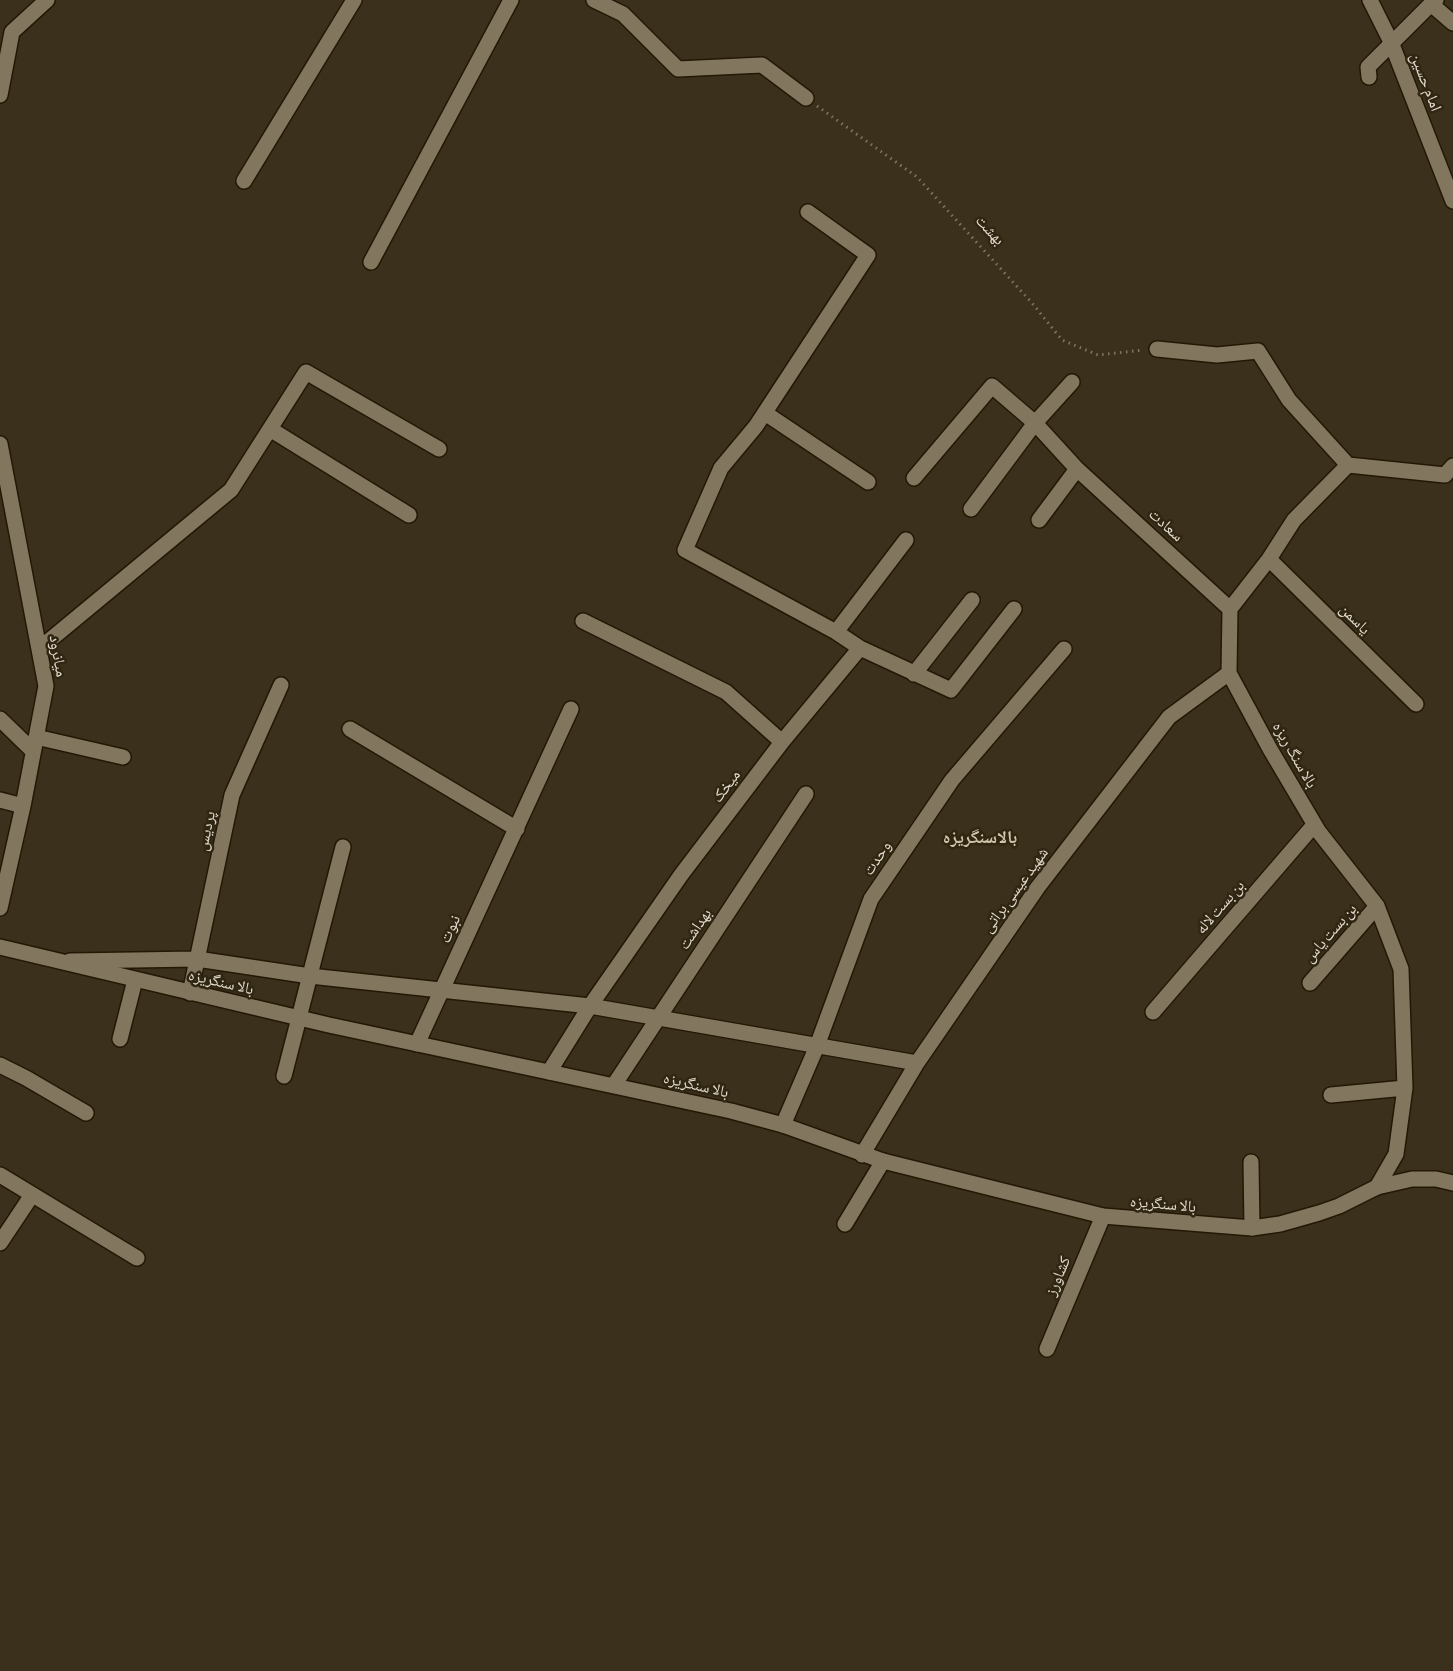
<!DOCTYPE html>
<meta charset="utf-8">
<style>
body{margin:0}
canvas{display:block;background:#3b301b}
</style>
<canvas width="1453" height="1671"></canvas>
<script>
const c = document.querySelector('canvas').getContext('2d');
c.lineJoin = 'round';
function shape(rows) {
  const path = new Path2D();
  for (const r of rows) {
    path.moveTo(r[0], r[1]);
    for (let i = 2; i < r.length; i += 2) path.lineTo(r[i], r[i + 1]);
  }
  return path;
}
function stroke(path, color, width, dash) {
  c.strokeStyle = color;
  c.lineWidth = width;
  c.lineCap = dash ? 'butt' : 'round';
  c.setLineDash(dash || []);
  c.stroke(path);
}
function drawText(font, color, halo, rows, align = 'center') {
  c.font = font + ' "Asap Condensed","Noto Naskh Arabic",sans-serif';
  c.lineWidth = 5;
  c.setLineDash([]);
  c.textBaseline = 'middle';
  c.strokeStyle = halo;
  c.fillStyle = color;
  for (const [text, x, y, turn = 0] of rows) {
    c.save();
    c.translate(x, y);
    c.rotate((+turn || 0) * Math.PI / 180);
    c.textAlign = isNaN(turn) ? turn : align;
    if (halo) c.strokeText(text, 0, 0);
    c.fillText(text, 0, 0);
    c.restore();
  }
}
const path = shape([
 [817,106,917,177,1032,303,1062,340,1098,355,1143,350]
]);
const street = shape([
 [594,0,623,14,678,69,762,65,806,98],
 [1370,0,1391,42,1453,201],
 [1436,0,1431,4,1453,23],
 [1369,77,1368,67,1431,4],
 [0,95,12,32,47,0],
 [244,181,354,0],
 [808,212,868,255,756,426,721,468,685,550,836,632],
 [371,262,511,0],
 [1157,349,1217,355,1258,351,1289,400,1348,465],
 [1072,382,1035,423,1077,469,1230,609],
 [765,413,868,482],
 [270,429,409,515],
 [0,444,46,686,23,806,0,908],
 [914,478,992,386,1035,423,971,509],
 [1039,520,1077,469],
 [1269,559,1416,704],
 [583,621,726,692,782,742],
 [860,648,951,690,1014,609],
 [39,649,231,490,306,372,439,449],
 [914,674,972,600],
 [0,719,33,751],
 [350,729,517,829],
 [36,737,123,757],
 [0,800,23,806],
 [70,961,197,959,310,976,590,1006,917,1063],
 [1310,983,1377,906],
 [190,993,232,795,281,685],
 [1153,1012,1314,825],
 [120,1039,135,980],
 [417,1044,571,709],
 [0,1065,26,1078,86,1113],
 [549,1072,590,1006,681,875,782,742,860,648,836,632,906,540],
 [284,1076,343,847],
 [614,1085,806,794],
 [1331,1095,1405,1088],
 [783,1125,817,1046,871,899,952,780,1064,649],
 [862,1155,917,1063,1038,887,1169,717,1229,673],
 [1251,1162,1252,1228],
 [0,1175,137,1258],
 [1377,1187,1396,1154,1405,1088,1401,969,1377,906,1319,832,1270,749,1229,673,1230,609,1269,559,1294,520,1348,465,1445,475,1453,466],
 [1377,1187,1412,1179,1436,1179,1453,1183],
 [845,1224,883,1161],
 [0,1243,32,1195],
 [1047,1349,1103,1216]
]);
const secondary = shape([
 [0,947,329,1025,731,1111,783,1125,883,1161,1103,1216,1252,1228,1280,1224,1319,1213,1339,1206,1377,1187]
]);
const streetNames = [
 ["امام حسین",1426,82,69],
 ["بهشت",990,230,47],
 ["سعادت",1166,525,42],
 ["یاسمن",1355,619,45],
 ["میانرود",58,656,80],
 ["بالا سنگ ریزه",1295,755,60],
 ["میخک",726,786,-53],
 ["پردیس",206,831,-78],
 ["وحدت",877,858,-56],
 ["شهید عیسی براتی",1015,890,-54],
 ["بن بست لاله",1220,907,-49],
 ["نبوت",450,929,-65],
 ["بهداشت",695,929,-56],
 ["بن بست یاس",1330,933,-49],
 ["بالا سنگریزه",221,982,13],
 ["بالا سنگریزه",696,1085,13],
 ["بالا سنگریزه",1163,1204,5],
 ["کشاورز",1058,1276,-67]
];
const neighbourhoodNames = [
 ["بالاسنگریزه",980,837]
];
stroke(street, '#221804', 18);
stroke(secondary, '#221804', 18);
stroke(path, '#7f7564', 3, [1.5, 4.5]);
stroke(street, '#82765f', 15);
stroke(secondary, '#82765f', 15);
drawText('16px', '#e1dace', '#302611', streetNames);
drawText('bold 18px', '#d0c3aa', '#302611', neighbourhoodNames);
</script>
